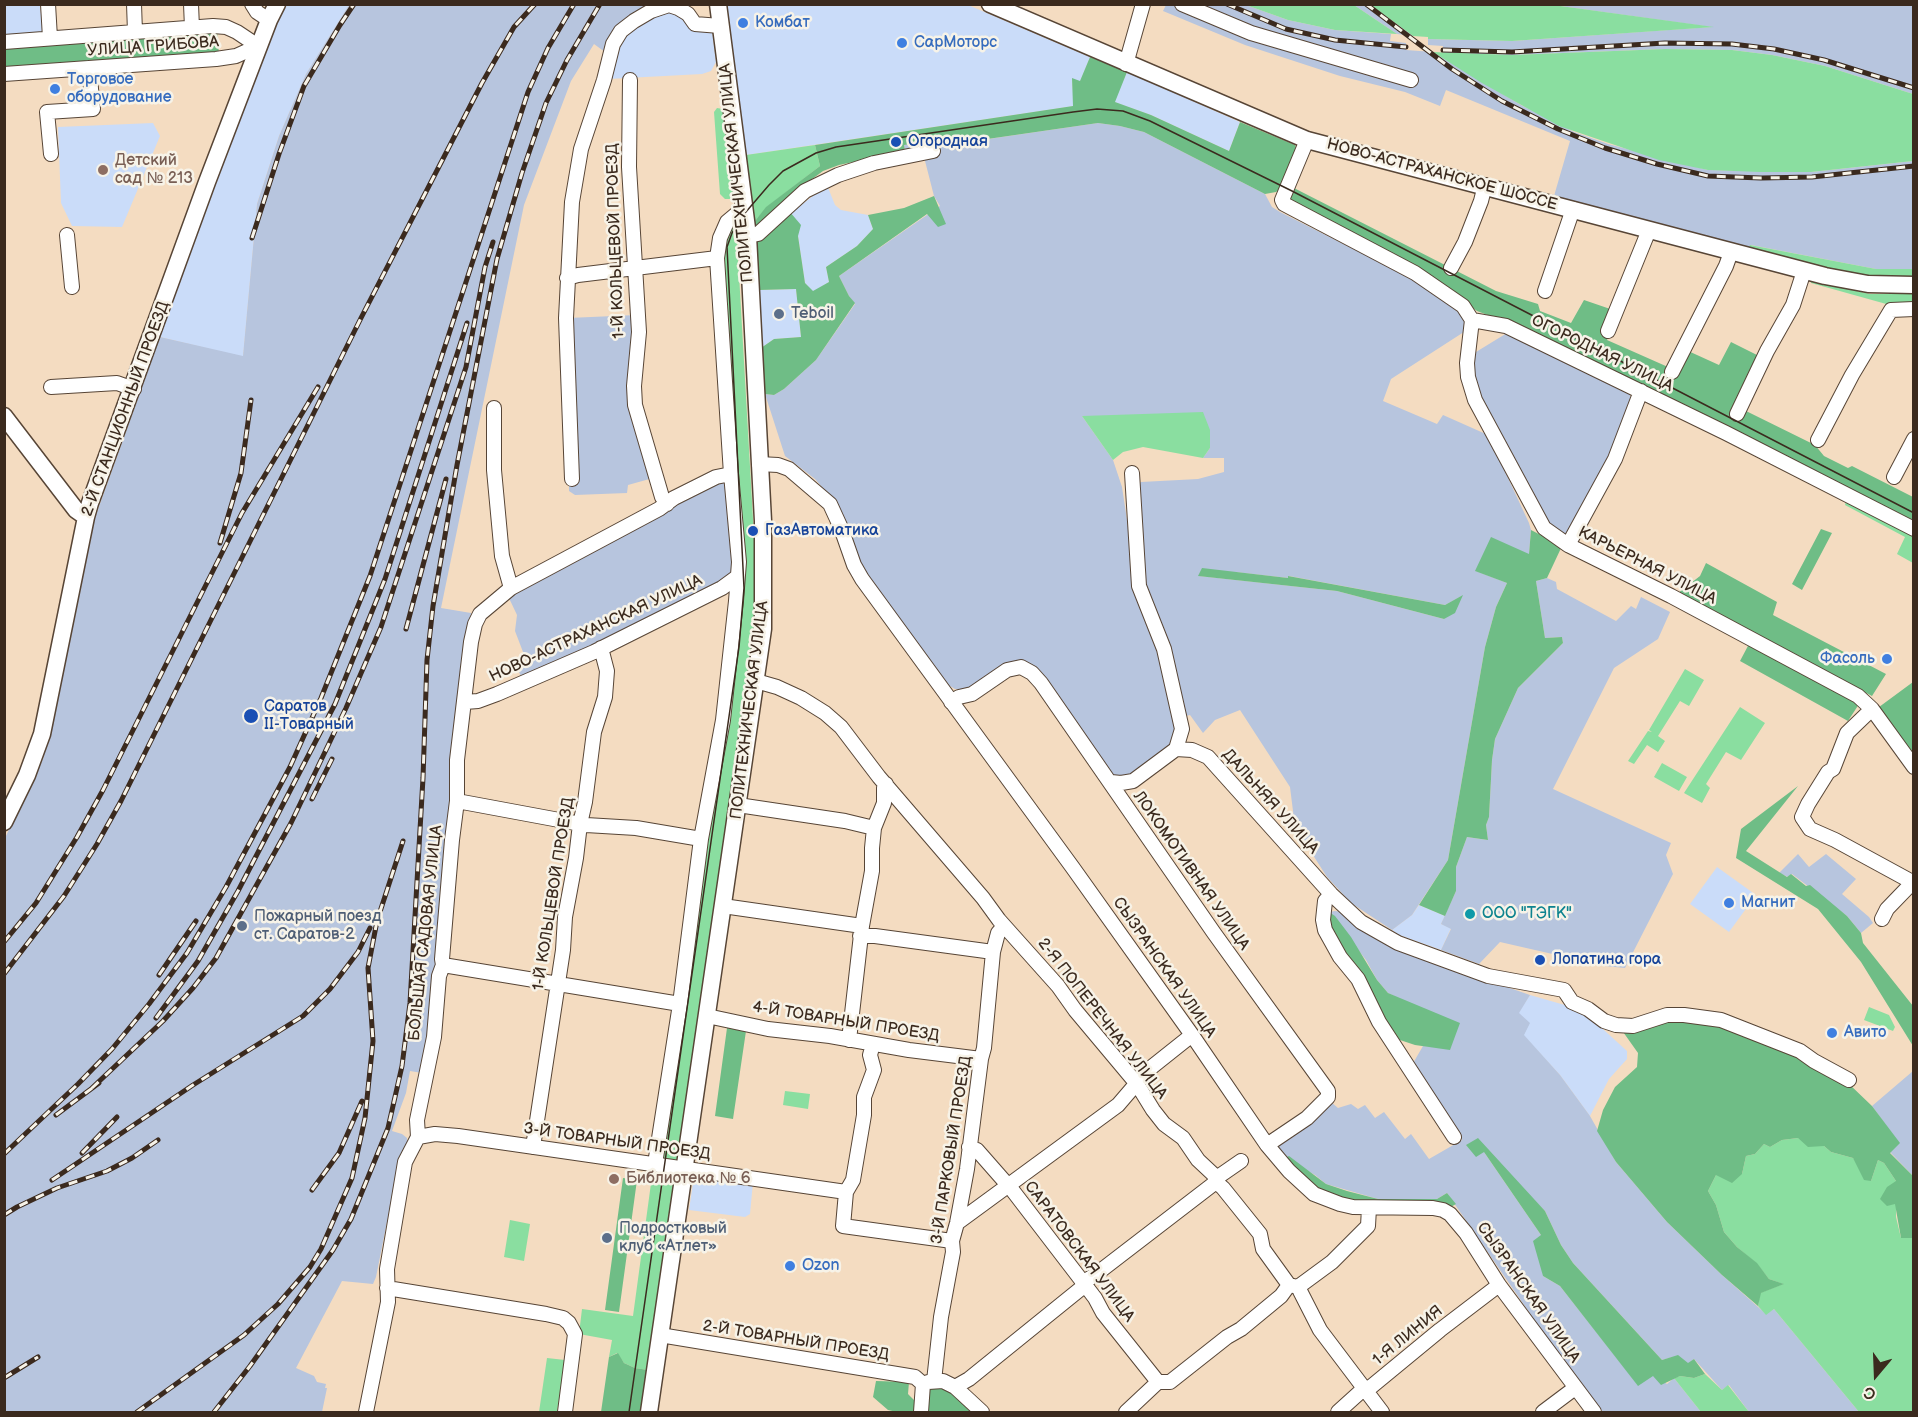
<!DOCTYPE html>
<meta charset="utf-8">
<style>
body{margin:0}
#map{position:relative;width:1918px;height:1417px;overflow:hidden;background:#f4dcc1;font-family:"Balsamiq Sans",sans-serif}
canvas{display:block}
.frame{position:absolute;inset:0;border:6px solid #3b2a1e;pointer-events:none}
.north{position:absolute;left:1846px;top:1345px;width:60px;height:60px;-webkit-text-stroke:4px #f7f3e8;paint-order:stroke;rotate:199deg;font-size:16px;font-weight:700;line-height:24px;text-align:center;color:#3b2a1e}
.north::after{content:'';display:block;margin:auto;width:21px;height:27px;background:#3b2a1e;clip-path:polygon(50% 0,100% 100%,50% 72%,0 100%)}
</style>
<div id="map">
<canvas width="1918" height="1417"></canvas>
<div class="frame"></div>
<div class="north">С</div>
</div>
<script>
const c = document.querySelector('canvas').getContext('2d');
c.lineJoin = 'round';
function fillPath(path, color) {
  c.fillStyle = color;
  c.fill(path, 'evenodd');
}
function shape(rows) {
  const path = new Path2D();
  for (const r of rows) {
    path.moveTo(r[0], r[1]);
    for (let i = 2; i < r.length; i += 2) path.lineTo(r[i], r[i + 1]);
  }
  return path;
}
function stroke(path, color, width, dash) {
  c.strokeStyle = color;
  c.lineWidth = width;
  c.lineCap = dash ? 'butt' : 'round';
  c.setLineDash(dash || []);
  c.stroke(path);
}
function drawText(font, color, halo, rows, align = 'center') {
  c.font = font + ' "Balsamiq Sans",sans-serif';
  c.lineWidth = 5;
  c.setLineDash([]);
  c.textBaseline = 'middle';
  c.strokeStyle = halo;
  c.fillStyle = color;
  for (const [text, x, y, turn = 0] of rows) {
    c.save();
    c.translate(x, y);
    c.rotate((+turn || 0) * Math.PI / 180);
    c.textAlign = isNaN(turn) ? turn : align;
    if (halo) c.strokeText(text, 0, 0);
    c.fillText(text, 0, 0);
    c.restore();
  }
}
const built = shape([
 [5,5,40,5,43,34,5,37],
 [282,5,349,5,306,74,279,136,257,204,243,357,160,337,225,150],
 [727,5,968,5,1090,57,1080,82,1072,79,1074,106,746,155],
 [671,9,712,30,716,62,711,71,702,74,608,79,614,44,635,23],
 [1127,72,1240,122,1229,151,1151,115,1114,102],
 [153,123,160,136,122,227,72,226,61,203,58,127],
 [827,185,835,205,841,210,868,215,873,229,857,246,826,267,829,282,813,292,805,283,798,236,791,213],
 [796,289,801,337,774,339,761,348,759,290],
 [1717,867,1756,895,1729,932,1690,904],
 [1419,905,1445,916,1441,924,1451,928,1441,950,1399,935,1392,930,1412,915],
 [1530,995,1582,1010,1627,1051,1627,1059,1609,1079,1590,1116,1560,1075,1523,1035,1518,1013],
 [697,1176,753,1182,750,1214,745,1217,689,1210,693,1183]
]);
const industrial = shape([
 [349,5,659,5,631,19,609,55,594,44,571,81,524,205,441,608,471,613,430,1036,422,1073,410,1071,406,1093,392,1131,402,1134,407,1138,407,1146,400,1157,376,1277,373,1284,342,1281,296,1368,314,1376,317,1382,326,1384,325,1388,327,1388,322,1412,5,1412,4,840,43,759,93,523,160,337,243,356,257,204,279,136,306,74],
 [1166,5,1246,5,1288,20,1335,30,1391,34,1390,41,1406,43,1406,50,1433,52,1521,105,1574,132,1608,144,1708,170,1811,172,1913,161,1913,269,1876,269,1751,245,1749,248,1554,196,1570,141,1446,90,1440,106,1405,92,1340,76,1245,45,1163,11],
 [1354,5,1371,5,1413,36,1397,34],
 [1553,5,1913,5,1913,94,1825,66,1772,55,1732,50,1665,49,1512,55,1443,53,1443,46,1428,45,1428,39,1512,41,1711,27],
 [1098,123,1120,126,1144,132,1265,194,1272,207,1280,212,1413,279,1455,305,1465,321,1467,330,1391,379,1383,401,1437,424,1443,415,1488,435,1529,523,1531,530,1529,554,1476,571,1507,583,1496,607,1485,647,1448,860,1412,915,1392,930,1351,903,1327,877,1295,827,1290,787,1240,710,1215,720,1203,733,1190,715,1186,716,1171,650,1143,579,1137,485,1141,482,1198,479,1224,472,1224,458,1203,458,1210,448,1082,416,1113,460,1122,487,1132,553,1178,726,1171,748,1130,778,1114,776,1048,680,1036,667,969,689,955,689,945,683,859,564,834,501,815,479,785,456,765,394,774,395,784,389,816,360,855,304,849,296,839,276,940,206,934,196,924,157,905,151,904,145,937,140,940,146],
 [1235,572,1288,578,1289,576,1445,605,1462,596,1444,619,1337,591,1199,576],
 [637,315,631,385,653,478,628,485,627,493,575,495,569,491,568,318],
 [1507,333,1628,392,1631,397,1632,403,1621,438,1570,537,1555,535,1474,386,1472,361,1476,352],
 [716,482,722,482,726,485,733,571,728,578,523,680,518,670,528,665,515,631,517,615,508,596],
 [1547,578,1556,582,1557,589,1616,621,1631,606,1636,609,1641,597,1670,612,1658,639,1614,668,1553,789,1671,843,1666,855,1673,874,1625,968,1605,966,1500,942,1479,964,1441,950,1451,929,1441,924,1456,891,1456,867,1467,837,1488,840,1486,825,1489,817,1492,760,1495,739,1518,688,1563,643,1562,637,1545,638,1536,581],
 [1798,854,1809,867,1826,854,1856,879,1842,894,1869,917,1873,923,1861,933,1847,916,1792,874,1788,877,1779,873],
 [1335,911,1343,912,1397,949,1530,995,1519,1013,1530,1023,1524,1035,1560,1075,1590,1116,1616,1162,1667,1222,1722,1275,1766,1314,1774,1309,1859,1412,1749,1412,1729,1385,1722,1390,1694,1359,1688,1364,1673,1357,1662,1360,1573,1263,1561,1245,1545,1211,1484,1152,1541,1235,1543,1276,1560,1286,1638,1385,1653,1375,1667,1384,1674,1378,1701,1412,1603,1412,1555,1350,1447,1193,1437,1199,1378,1199,1326,1184,1315,1175,1285,1158,1277,1149,1277,1144,1331,1102,1338,1108,1351,1104,1358,1109,1365,1105,1375,1118,1384,1112,1405,1139,1411,1134,1429,1159,1462,1140,1412,1065,1423,1046,1440,1047,1398,998,1388,993,1377,980,1366,960,1329,912],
 [1913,1071,1913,1176,1890,1152,1899,1143,1872,1106]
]);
const green = shape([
 [1246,5,1354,5,1397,34,1335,30,1288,20],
 [1371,5,1553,5,1714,27,1512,41,1428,39,1428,37,1413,36],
 [1665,49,1732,50,1772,55,1825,66,1913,94,1913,161,1811,172,1760,172,1708,170,1659,160,1559,126,1482,83,1433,52,1512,55],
 [717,108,723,109,734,193,730,199,725,199,720,194,714,112],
 [815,145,820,166,767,207,755,221,746,155],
 [736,222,757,589,753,649,678,1155,676,1160,671,1162,659,1158,740,599,721,255,729,227],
 [1750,245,1876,269,1913,269,1913,278,1877,278,1848,274,1749,248],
 [1811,281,1870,294,1913,294,1913,307,1897,307,1811,283],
 [1203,412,1210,430,1210,448,1203,458,1143,447,1123,452,1113,460,1082,416],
 [1846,501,1913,536,1913,563,1897,554,1905,537,1845,505],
 [1685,669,1704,680,1689,706,1680,701,1658,736,1665,741,1658,752,1647,745,1634,764,1628,761,1648,731,1652,732,1649,730],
 [1740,707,1765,723,1741,760,1726,752,1706,784,1710,788,1702,803,1684,793],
 [1662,763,1687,777,1679,791,1654,777],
 [1869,1007,1889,1015,1895,1027,1893,1031,1864,1020],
 [785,1091,810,1094,808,1109,783,1105],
 [1798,1138,1824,1146,1831,1152,1853,1158,1871,1181,1878,1160,1884,1163,1896,1181,1896,1217,1901,1238,1913,1238,1913,1412,1859,1412,1774,1309,1766,1315,1758,1306,1760,1293,1783,1284,1769,1279,1757,1264,1737,1247,1724,1232,1716,1205,1708,1191,1716,1175,1742,1174,1746,1156,1755,1154,1764,1144,1770,1147,1782,1140],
 [648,1168,668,1172,675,1178,648,1370,635,1368,624,1363,617,1353,609,1357,612,1340,579,1334,582,1309,633,1316,652,1176,645,1174],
 [510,1220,530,1224,524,1261,504,1257],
 [547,1358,565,1360,557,1412,539,1412],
 [1705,1374,1722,1390,1728,1385,1749,1412,1701,1412,1674,1378,1680,1376,1694,1378]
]);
const forest = shape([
 [217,32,219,54,5,71,5,46],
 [1090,57,1127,72,1115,102,1151,115,1229,151,1240,122,1295,145,1297,150,1285,185,1276,192,1265,194,1144,132,1120,126,1098,123,939,146,937,140,904,145,905,151,839,165,823,171,800,188,784,205,801,225,798,236,805,283,813,291,829,282,826,267,857,246,873,229,868,215,904,208,934,196,946,224,938,227,927,214,839,276,849,296,855,303,816,360,784,389,774,395,765,394,761,348,774,339,801,337,796,289,759,290,755,221,766,207,820,166,815,145,1073,106,1072,78,1080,81],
 [1292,187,1496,291,1538,304,1540,311,1571,323,1584,300,1619,312,1607,340,1668,367,1686,350,1719,365,1731,342,1759,356,1744,410,1815,445,1824,456,1848,468,1852,466,1913,497,1913,525,1506,322,1477,311,1450,290,1288,199],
 [1821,529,1832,533,1802,590,1792,584],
 [1531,530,1562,546,1547,578,1536,581,1545,638,1562,637,1563,643,1518,688,1495,739,1492,760,1489,817,1486,825,1488,840,1467,837,1456,867,1456,891,1445,916,1419,905,1448,860,1485,647,1496,607,1507,583,1475,571,1491,537,1529,554],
 [1706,563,1777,602,1773,615,1886,674,1872,696,1678,593,1700,576],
 [1202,568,1288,578,1288,576,1445,605,1463,595,1455,613,1444,619,1337,591,1198,576],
 [1749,644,1859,704,1848,721,1740,661],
 [1913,682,1913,762,1875,710],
 [1798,786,1746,851,1787,877,1791,874,1806,886,1810,885,1847,916,1861,933,1863,943,1913,1006,1913,1046,1861,962,1818,909,1736,858,1741,829],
 [1329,912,1335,916,1351,937,1377,980,1388,993,1460,1023,1450,1050,1415,1045,1394,1038,1343,956,1326,916],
 [1667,1018,1699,1019,1799,1053,1848,1083,1872,1106,1900,1143,1890,1153,1913,1176,1913,1238,1901,1238,1895,1204,1887,1206,1880,1199,1887,1187,1896,1181,1884,1163,1878,1160,1871,1181,1864,1180,1853,1158,1831,1152,1824,1146,1808,1147,1798,1138,1782,1140,1770,1147,1764,1144,1755,1154,1746,1156,1742,1174,1732,1183,1716,1175,1708,1191,1716,1205,1724,1232,1737,1247,1757,1263,1769,1279,1784,1284,1761,1293,1758,1306,1722,1275,1667,1222,1616,1162,1597,1131,1603,1110,1615,1087,1637,1067,1638,1053,1621,1029],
 [727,1028,746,1031,733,1119,715,1116],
 [1478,1138,1545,1211,1561,1245,1573,1263,1662,1360,1678,1355,1688,1363,1694,1359,1705,1374,1694,1378,1680,1376,1661,1385,1653,1376,1638,1386,1560,1286,1543,1276,1533,1241,1541,1235,1484,1152,1476,1157,1466,1145],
 [1289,1156,1326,1184,1347,1191,1378,1199,1437,1199,1447,1193,1456,1204,1449,1208,1354,1203,1317,1189,1285,1158],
 [623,1178,637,1180,619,1312,605,1310],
 [618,1353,624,1363,635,1368,648,1370,641,1412,601,1412,609,1357],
 [876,1381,909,1382,908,1394,917,1403,916,1412,897,1412,888,1410,873,1397],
 [932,1386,943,1386,977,1412,925,1412,927,1393]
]);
const minor = shape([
 [48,4,50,38],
 [134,4,135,32],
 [191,4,192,28],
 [252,4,257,12,269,20],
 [1182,4,1251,33,1411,80],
 [4,42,213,26,226,27,237,32,258,46,236,56,216,59,4,74],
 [1126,64,1143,4],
 [630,80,629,167,639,332,634,386,635,405,662,497,667,504],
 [1307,140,1282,200,1284,204,1415,273,1463,306,1472,320,1467,363,1468,377,1475,400,1544,528,1568,545,1671,596,1858,696,1872,709,1914,767],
 [51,154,47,112,93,109,89,68],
 [67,235,72,287],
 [748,236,758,234,805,191,838,175,874,163,933,151],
 [1451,268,1465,242,1481,201,1485,185],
 [567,278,578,275,717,258],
 [1545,291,1573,209],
 [1472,320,1506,326,1726,433,1914,529],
 [1608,331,1649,230],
 [1672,372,1726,266,1731,252],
 [51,387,117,383,134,389],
 [494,408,494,470,502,556,511,588],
 [1737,414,1767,351,1793,305,1804,271],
 [1818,440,1852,375,1891,310,1914,309],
 [759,464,778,465,789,469,830,504,841,528,854,565,862,579,1073,868,1192,1035,1267,1145,1289,1171,1314,1194,1340,1204,1353,1207,1433,1208,1443,1210,1450,1214,1466,1233,1499,1285,1594,1412],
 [1132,473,1139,586,1164,649,1182,729,1176,749],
 [1894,477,1914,439],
 [572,479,566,318,572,202,581,149,604,80,613,44,621,31,634,21,651,11,669,5,678,8,688,14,695,24,720,26],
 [1568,545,1615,459,1641,391],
 [756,681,777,687,801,698,825,713,841,727,879,777,983,898,999,920,1058,986,1075,1010,1137,1084,1153,1110,1164,1124,1183,1138,1198,1160,1214,1175,1216,1182,1223,1188,1260,1234,1263,1249,1289,1285,1298,1287,1320,1330,1382,1412],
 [465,702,478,701,497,694,594,652,722,588,737,577],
 [951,702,959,697,972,694,1007,670,1021,667,1032,673,1041,683,1214,933,1328,1091,1328,1097,1307,1118,1267,1145],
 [1872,709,1847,733,1833,769,1828,772,1808,804,1802,817,1810,829,1835,840,1914,883],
 [1176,749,1192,750,1208,757,1331,894,1361,922,1398,943,1488,976,1564,990,1572,1002,1588,1009,1604,1021,1616,1025,1633,1026,1667,1015,1684,1015,1721,1020,1800,1051,1814,1061,1849,1080],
 [1111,782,1121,783,1133,781,1176,749],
 [457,801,586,825,636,828,701,839],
 [738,805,845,821,874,828],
 [1331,894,1325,901,1323,920,1325,930,1340,957,1358,979,1379,1022,1454,1137],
 [723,906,862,926],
 [1882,919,1887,909,1913,882],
 [860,936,875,936,993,952],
 [443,965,680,1004],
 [707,1016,768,1029,830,1036,909,1050,981,1059],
 [849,1040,862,926,872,871,872,848,874,828,884,803,884,788,886,784],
 [873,1044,870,1055,874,1070,864,1097,864,1115,853,1180,846,1192,843,1226,952,1241],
 [418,1137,435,1134,458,1136,846,1192],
 [533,1147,563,950,565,917,576,858,580,824,585,802,594,732,605,697,607,671,601,648],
 [969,1147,977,1150,1013,1191,1095,1298,1103,1313,1158,1382],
 [655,1164,680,1004,701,839,723,720,736,601,739,562,731,474,717,258,720,238,727,222,745,207],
 [1215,1179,1241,1161],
 [957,1223,1118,1105,1148,1070,1192,1035],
 [1082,1283,1095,1275,1216,1182],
 [1298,1287,1332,1262,1368,1226,1369,1208],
 [387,1288,546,1314,563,1318,569,1323,575,1334,565,1412],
 [660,1335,915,1377,923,1384],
 [934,1381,941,1317,953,1252,952,1241,957,1223,967,1169,981,1059,984,1048,993,952,998,933,1004,926],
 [928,1382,943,1381,955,1387,982,1412],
 [955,1387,969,1379,1084,1286],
 [366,1412,388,1302,387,1269,405,1162,418,1137,417,1120,434,1037,439,976,443,965,442,959,452,840,457,801,457,760,471,642,475,624,480,614,511,588,659,509,674,498,716,477,731,474],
 [921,1412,923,1384],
 [1126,1412,1158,1382,1170,1382,1227,1337,1241,1329,1281,1296,1289,1285],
 [1338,1412,1359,1393,1372,1386,1440,1330,1499,1285],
 [1543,1412,1575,1388]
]);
const major = shape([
 [990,4,1307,140,1825,276,1868,284,1914,285],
 [4,416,76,510,86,517],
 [4,822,27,775,42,734,86,517,90,503,207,182,269,20,277,4],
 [649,1412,763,629,763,521,748,236,718,4]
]);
const tram = shape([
 [629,1412,739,647,744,588,727,247,732,233,745,213,769,185,783,171,816,153,836,147,1073,112,1097,109,1123,111,1150,121,1292,191,1914,513]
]);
const rail = shape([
 [1227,4,1286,29,1335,40,1406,47],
 [1366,4,1452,69,1502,101,1558,129,1605,148,1657,164,1708,176,1761,178,1812,177,1914,166],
 [1443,50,1512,52,1665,43,1732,44,1774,49,1824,60,1914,88],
 [252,238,279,154,304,86,340,25,354,4],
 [220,543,241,473,251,400],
 [406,629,446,479],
 [312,799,332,759],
 [4,942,36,903,77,837,103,790,242,513,318,387],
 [4,974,64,896,97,844,121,801,361,318,482,83,514,27,535,4],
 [159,975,196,921],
 [156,1018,198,961,238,891,335,704,385,579,467,323],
 [92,1088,163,1021,193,988,216,958,291,823,346,708,381,627,466,367,485,267,493,242],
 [56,1115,99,1083],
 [82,1153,117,1117],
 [4,1154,78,1084,112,1049,149,1004,187,953,226,887,290,767,321,698,370,576,528,92,548,48,574,4],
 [52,1180,193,1085,303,1016,330,989,358,952,370,928],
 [312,1190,339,1153,362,1101],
 [4,1215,17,1207,57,1188,107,1171,132,1158,158,1140],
 [4,1378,38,1357],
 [137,1412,244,1335,278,1304,310,1267,321,1249,352,1178,365,1118,373,1041,368,968,377,921,403,841],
 [214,1412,250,1366,333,1250,351,1219,388,1128,402,1066,410,1003,423,778,427,660,433,606,457,465,497,259,522,173,546,103,567,60,600,4]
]);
const markers = [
 [743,23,6,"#3f7fe0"],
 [902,43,6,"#3f7fe0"],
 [55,89,6,"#3f7fe0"],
 [896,142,6,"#1a4fb4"],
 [103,170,6,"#8d6e63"],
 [779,314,6,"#5c6f8a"],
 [753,531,6,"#1a4fb4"],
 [1887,659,6,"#3f7fe0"],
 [251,716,8,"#1a4fb4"],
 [1729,903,6,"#3f7fe0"],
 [1470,914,6,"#0f9aa8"],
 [242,926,6,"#5c6f8a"],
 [1540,960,6,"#1a4fb4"],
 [1832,1033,6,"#3f7fe0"],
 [614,1179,6,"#8d6e63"],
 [607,1238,6,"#5c6f8a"],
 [790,1266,6,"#3f7fe0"]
];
const shopNames = [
 ["Комбат",755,23],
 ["СарМоторс",914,43],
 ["Торговое",67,80],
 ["оборудование",67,98],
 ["Фасоль",1875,659,"right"],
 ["Магнит",1741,903],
 ["Авито",1844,1033],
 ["Ozon",802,1266]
];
const streetNames = [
 ["УЛИЦА ГРИБОВА",153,47,-4],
 ["ПОЛИТЕХНИЧЕСКАЯ УЛИЦА",737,173,-96],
 ["НОВО-АСТРАХАНСКОЕ ШОССЕ",1442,175,15],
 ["1-Й КОЛЬЦЕВОЙ ПРОЕЗД",616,241,-92],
 ["ОГОРОДНАЯ УЛИЦА",1602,354,26],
 ["2-Й СТАНЦИОННЫЙ ПРОЕЗД",126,409,-70],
 ["КАРЬЕРНАЯ УЛИЦА",1647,566,27],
 ["НОВО-АСТРАХАНСКАЯ УЛИЦА",596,629,-25],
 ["ПОЛИТЕХНИЧЕСКАЯ УЛИЦА",750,710,-83],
 ["ДАЛЬНЯЯ УЛИЦА",1270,802,48],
 ["ЛОКОМОТИВНАЯ УЛИЦА",1191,871,55],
 ["1-Й КОЛЬЦЕВОЙ ПРОЕЗД",554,894,-81],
 ["БОЛЬШАЯ САДОВАЯ УЛИЦА",426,933,-84],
 ["СЫЗРАНСКАЯ УЛИЦА",1164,968,55],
 ["2-Я ПОПЕРЕЧНАЯ УЛИЦА",1102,1019,52],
 ["4-Й ТОВАРНЫЙ ПРОЕЗД",846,1022,9],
 ["3-Й ТОВАРНЫЙ ПРОЕЗД",617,1142,8],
 ["3-Й ПАРКОВЫЙ ПРОЕЗД",952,1150,-81],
 ["САРАТОВСКАЯ УЛИЦА",1079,1252,53],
 ["СЫЗРАНСКАЯ УЛИЦА",1528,1293,55],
 ["1-Я ЛИНИЯ",1408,1336,-39],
 ["2-Й ТОВАРНЫЙ ПРОЕЗД",796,1341,9]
];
const transitNames = [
 ["Огородная",908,142],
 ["ГазАвтоматика",765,531],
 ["Саратов",264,707],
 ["II-Товарный",264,725],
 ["Лопатина гора",1552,960]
];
const educationNames = [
 ["Детский",115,161],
 ["сад № 213",115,179],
 ["Библиотека № 6",626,1179]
];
const serviceNames = [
 ["Teboil",791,314],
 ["Пожарный поезд",254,917],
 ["ст. Саратов-2",254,935],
 ["Подростковый",619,1229],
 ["клуб «Атлет»",619,1247]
];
const cultureNames = [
 ["ООО \"ТЭГК\"",1482,914]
];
fillPath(built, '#cadcf9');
fillPath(industrial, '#b7c5de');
fillPath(green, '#8adea0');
fillPath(forest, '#6fbd86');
stroke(minor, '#574536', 16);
stroke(major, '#574536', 19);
stroke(minor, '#fff', 14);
stroke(major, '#fff', 16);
stroke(tram, '#3b2a1e', 1.5);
stroke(rail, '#3b2a1e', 5);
stroke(rail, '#f7f3e8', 3, [9]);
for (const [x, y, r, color] of markers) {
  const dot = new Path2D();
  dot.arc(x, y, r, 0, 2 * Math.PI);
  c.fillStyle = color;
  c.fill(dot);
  stroke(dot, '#f7f3e8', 2);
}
drawText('16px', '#366cbe', '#f7f3e8', shopNames, 'left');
drawText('16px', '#3b2a1e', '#f7f3e8', streetNames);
drawText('16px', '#164399', '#f7f3e8', transitNames, 'left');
drawText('16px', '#785e54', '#f7f3e8', educationNames, 'left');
drawText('16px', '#4e5e75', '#f7f3e8', serviceNames, 'left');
drawText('16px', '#0d838f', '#f7f3e8', cultureNames, 'left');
</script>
